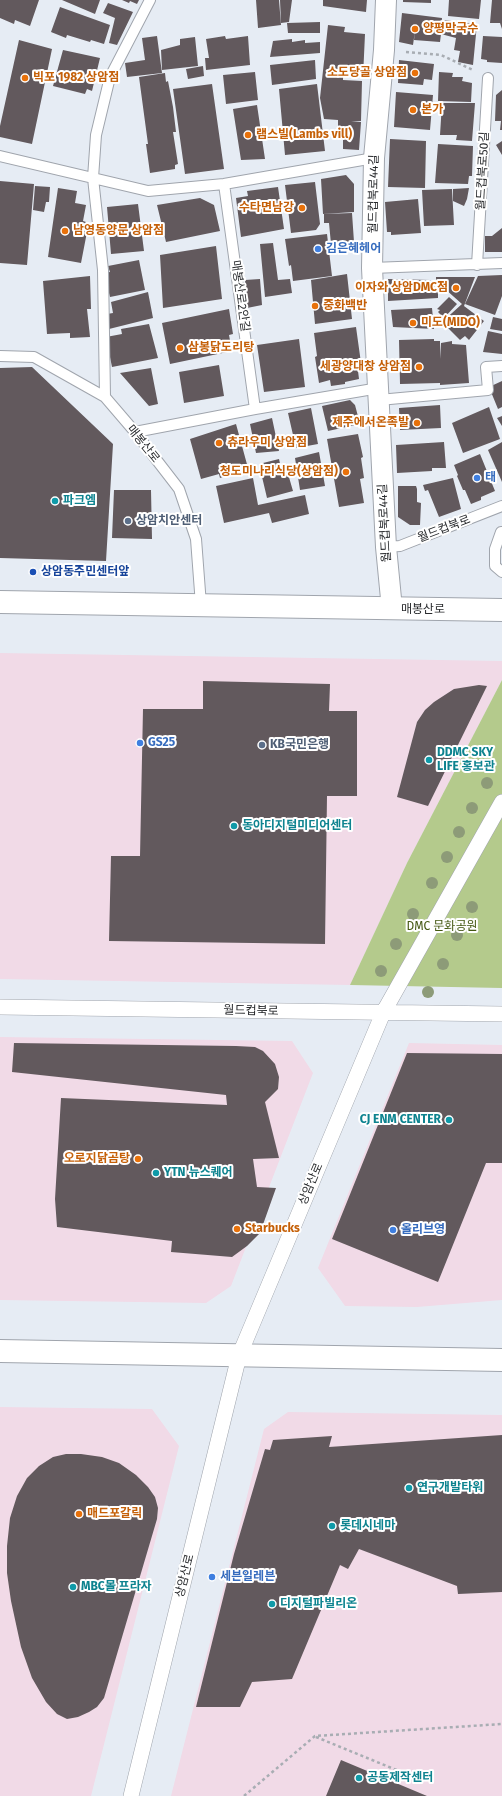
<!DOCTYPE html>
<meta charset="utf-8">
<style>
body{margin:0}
canvas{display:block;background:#e6ecf4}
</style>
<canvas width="502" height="1796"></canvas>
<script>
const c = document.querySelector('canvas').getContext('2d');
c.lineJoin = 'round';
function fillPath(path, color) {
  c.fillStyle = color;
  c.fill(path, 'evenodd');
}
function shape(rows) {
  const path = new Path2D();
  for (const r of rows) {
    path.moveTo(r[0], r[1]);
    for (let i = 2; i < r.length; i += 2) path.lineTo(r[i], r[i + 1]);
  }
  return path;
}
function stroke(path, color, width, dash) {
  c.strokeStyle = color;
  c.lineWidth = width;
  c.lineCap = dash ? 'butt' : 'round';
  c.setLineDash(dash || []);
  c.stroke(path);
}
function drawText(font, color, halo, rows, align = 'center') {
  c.font = font + ' "Fira Sans","Noto Sans KR",sans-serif';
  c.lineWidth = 4;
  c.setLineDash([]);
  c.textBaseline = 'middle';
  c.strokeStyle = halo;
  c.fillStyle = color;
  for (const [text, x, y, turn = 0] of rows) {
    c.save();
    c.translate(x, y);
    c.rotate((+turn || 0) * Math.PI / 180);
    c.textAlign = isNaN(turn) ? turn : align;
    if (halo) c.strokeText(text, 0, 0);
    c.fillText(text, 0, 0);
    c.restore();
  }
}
const commercial = shape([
 [0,653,502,661,502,680,407,863,350,985,0,979],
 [0,1037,292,1041,313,1073,231,1286,206,1303,0,1300],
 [409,1043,502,1045,502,1300,417,1307,345,1306,318,1268],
 [0,1407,152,1409,179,1446,91,1796,0,1796],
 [288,1412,502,1415,502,1796,171,1796,264,1429]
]);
const green = shape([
 [502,680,502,988,350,985,407,863]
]);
const building = shape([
 [0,0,39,0,30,26,15,20,14,24,0,18],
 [62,0,100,0,95,14],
 [122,0,139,0,137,4,130,1,129,3],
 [256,0,279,0,281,25,258,28],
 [280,0,292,0,289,22,281,23],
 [323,0,367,0,366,12,323,6],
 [403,0,431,0,431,3,403,2],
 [449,0,481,0,479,19,448,16],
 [492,0,502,0,502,29,500,23,490,23],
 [108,3,133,12,117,45,109,43,115,18,103,13],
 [60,7,110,25,104,44,91,40,90,42,67,35,66,38,51,32],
 [402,13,442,18,441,28,443,20,477,24,473,65,458,62,460,51,454,50,456,38,441,34,440,42,414,40,415,31,413,45,399,42],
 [320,22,320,33,288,33,287,23],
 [328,25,345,27,344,32,365,34,363,77,335,74,335,75,343,75,343,80,362,81,361,121,351,121,361,122,359,150,343,149,343,137,338,137,338,120,324,119,320,98],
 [157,36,162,73,127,77,125,63,145,60,142,38],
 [225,36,226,39,248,36,250,65,206,70,205,58,209,58,206,39],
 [483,36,502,37,502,63,487,62,487,60,481,59],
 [195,37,198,66,162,70,161,50,180,45,180,39],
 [292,39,292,42,305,40,305,43,320,42,320,53,270,57,273,41],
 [19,40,52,49,32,144,0,137,0,126],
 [63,50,100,58,92,91,87,89,85,94,53,86],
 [315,60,316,79,272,85,270,65],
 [399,60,434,64,432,80,424,79,423,85,398,83],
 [203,66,204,76,188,79,186,69],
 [255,72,258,100,226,104,223,75],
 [439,72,453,73,452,77,463,77,462,81,472,83,471,102,438,101],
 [165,73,166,82,168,81,173,107,176,132,173,132,178,164,175,165,175,169,150,173,146,144,148,144,139,77],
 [212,84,224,169,185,174,173,89],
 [317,84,325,151,285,155,279,89],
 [502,90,502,130,500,130,501,121,495,121,496,95],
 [396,92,433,95,430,130,394,127],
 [442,103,475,103,472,141,456,140,457,135,440,135],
 [257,105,265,159,241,160,233,109],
 [390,139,426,141,425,188,388,187],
 [502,141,502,155,496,145],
 [438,144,473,146,472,176,469,176,468,184,435,183],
 [346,175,354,184,354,212,323,214,321,179],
 [0,181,34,184,27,265,0,263],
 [315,182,320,224,316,230,291,233,285,185],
 [35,186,50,187,49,202,46,202,44,212,33,210],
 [278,187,284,229,241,237,236,198,248,196,247,191],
 [58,188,77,191,75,203,86,205,83,221,86,222,85,232,87,232,81,263,48,257],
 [469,188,467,199,464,206,453,201,453,189],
 [452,189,454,225,424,226,422,190],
 [200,198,214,205,220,231,166,242,157,205],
 [418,199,421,233,391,235,391,232,387,232,385,202],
 [138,204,144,251,111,254,107,207],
 [352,213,354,242,331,244,329,223,324,223,324,214],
 [502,228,502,252,485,252,485,236,492,236],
 [327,234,332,276,293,281,291,265,289,266,285,239],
 [273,243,278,280,290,279,292,293,265,297,260,244],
 [216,246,222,299,163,308,160,255],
 [139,260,145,290,110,297,104,273,110,272,108,266],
 [347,274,352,319,315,324,311,280],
 [502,275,502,296,495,315,465,304,478,276],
 [90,276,91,309,87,309,90,337,70,338,70,333,47,334,43,281],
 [436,277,475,277,464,306,484,321,469,340,465,336,460,340,442,322,462,304,436,281],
 [260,279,262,305,247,308,245,280],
 [388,279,430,280,438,292,438,298,388,301],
 [148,292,153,318,109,329,107,314,113,313,111,302],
 [449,297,457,304,444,318,438,312,440,310,437,309],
 [432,308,434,329,393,327,391,310],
 [229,309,233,334,229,335,232,351,170,364,162,323],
 [493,317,502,319,502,331,490,329],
 [149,324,158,358,112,367,106,337,122,334,121,329],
 [356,327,361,363,357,363,359,379,345,382,345,384,331,386,330,380,319,383,315,357,317,356,314,333],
 [488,331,502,334,502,354,483,352],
 [299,339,305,387,264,392,257,345],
 [434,339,434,341,440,341,440,359,441,343,452,341,452,344,466,345,469,383,440,385,440,383,400,384,399,340],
 [219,365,224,396,184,403,179,372],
 [32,367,113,444,106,561,0,558,0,368],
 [151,368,158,404,149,406,120,373],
 [502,381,502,407,498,409,489,387],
 [350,400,355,405,360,424,328,431,322,406],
 [440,405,441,428,400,430,399,408],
 [489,407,500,439,463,453,452,423],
 [311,408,318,444,296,448,288,413],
 [502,416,502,426,497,418],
 [272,418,279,451,256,453,250,424],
 [236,424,248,468,220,478,219,474,201,479,190,439],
 [358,434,363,457,361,458,364,478,360,479,364,503,339,507,327,439],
 [444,442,446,468,432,468,432,471,397,473,396,445],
 [502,442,502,482,488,450],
 [319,452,325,486,300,490,295,458],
 [480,454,495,491,481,497,481,500,471,504,465,490,463,490,457,476,458,475,454,465],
 [279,459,281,468,286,467,293,491,267,498,259,464],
 [253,478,258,505,305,495,309,514,272,523,269,513,224,523,216,486],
 [453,478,461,509,439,517,428,490,425,491,423,485],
 [398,486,416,486,417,489,417,502,421,503,420,525,410,525,398,517],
 [114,490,151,490,152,539,112,538],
 [203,681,330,684,329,711,357,711,357,796,327,796,325,944,109,941,111,856,140,856,143,709,203,709],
 [479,685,487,686,428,806,397,797,417,722,425,710,434,702,454,689],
 [14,1043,236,1046,255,1047,263,1051,275,1064,279,1077,278,1089,265,1102,279,1158,253,1159,257,1187,276,1188,260,1233,247,1246,232,1257,171,1252,172,1241,57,1227,55,1199,61,1098,227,1105,226,1095,12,1072],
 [407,1053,502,1054,502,1163,486,1163,438,1282,332,1239],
 [502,1435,502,1592,458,1594,457,1586,359,1549,348,1569,340,1565,292,1679,252,1682,240,1707,196,1707,234,1554,265,1449,270,1450,273,1440,332,1436,329,1447],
 [66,1454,81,1454,102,1457,119,1463,136,1475,148,1487,155,1497,158,1508,157,1519,104,1698,97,1707,89,1712,78,1717,67,1719,57,1714,46,1702,32,1678,21,1647,11,1601,7,1573,7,1546,10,1518,17,1496,27,1478,39,1466,53,1457],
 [341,1760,427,1796,326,1796]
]);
const path = shape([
 [406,52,441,55,473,70],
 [316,1737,416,1778],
 [244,1796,315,1736,502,1724]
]);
const service = shape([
 [0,156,148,191,224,184,374,158],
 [224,184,255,409],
 [477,265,488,78],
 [372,268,502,263],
 [0,356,34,357,105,397,135,432,179,489,196,539,201,605],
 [105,397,103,270,93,178,96,135,110,77,150,0],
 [379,400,488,390,486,367,502,366],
 [135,432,255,409,379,388],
 [501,532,495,549,495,566,502,572],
 [386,547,400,546,502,506]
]);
const pedestrian = shape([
 [0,1007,502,1014],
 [131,1796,239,1356,383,1013,502,802]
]);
const minor = shape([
 [386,0,384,50,374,158,372,268,386,547,392,609]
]);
const secondary = shape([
 [0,602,502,610],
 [0,1351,502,1360]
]);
const trees = [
 [487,783],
 [472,808],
 [459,832],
 [447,857],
 [432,883],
 [472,907],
 [413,914],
 [457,935],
 [396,944],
 [443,964],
 [381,971],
 [428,992]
];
const markers = [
 [415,29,4,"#e8710a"],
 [415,73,4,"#e8710a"],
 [25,78,4,"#e8710a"],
 [413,110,4,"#e8710a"],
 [248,135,4,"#e8710a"],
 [302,208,4,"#e8710a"],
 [65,231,4,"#e8710a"],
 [318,249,4,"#3f7fe0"],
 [456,288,4,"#e8710a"],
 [315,306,4,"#e8710a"],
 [413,323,4,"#e8710a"],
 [180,348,4,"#e8710a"],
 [419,367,4,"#e8710a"],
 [417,423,4,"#e8710a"],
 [219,443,4,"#e8710a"],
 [346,472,4,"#e8710a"],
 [477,478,4,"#3f7fe0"],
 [55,501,4,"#0f9aa8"],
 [128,521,4,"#5c6f8a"],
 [33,572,4,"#1a4fb4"],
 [140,743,4,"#3f7fe0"],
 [262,745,4,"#5c6f8a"],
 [429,760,4,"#0f9aa8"],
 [234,826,4,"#0f9aa8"],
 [449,1120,4,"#0f9aa8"],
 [138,1159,4,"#e8710a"],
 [156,1173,4,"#0f9aa8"],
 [237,1229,4,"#e8710a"],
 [393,1230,4,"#3f7fe0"],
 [409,1488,4,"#0f9aa8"],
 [79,1514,4,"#e8710a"],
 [332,1526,4,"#0f9aa8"],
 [212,1577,4,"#3f7fe0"],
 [73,1587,4,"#0f9aa8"],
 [272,1604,4,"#0f9aa8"],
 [359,1778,4,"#0f9aa8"]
];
const foodNames = [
 ["양평막국수",423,29],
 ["소도당골 상암점",407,73,"right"],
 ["빅포 1982 상암점",33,78],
 ["본가",421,110],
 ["램스빌(Lambs vill)",256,135],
 ["수타면남강",294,208,"right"],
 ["남영동양문 상암점",73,231],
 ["이자와 상암DMC점",448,288,"right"],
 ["중화백반",323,306],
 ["미도(MIDO)",421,323],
 ["삼봉닭도리탕",188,348],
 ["세광양대창 상암점",411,367,"right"],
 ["제주에서온족발",409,423,"right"],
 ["츄라우미 상암점",227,443],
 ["청도미나리식당(상암점)",338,472,"right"],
 ["오로지닭곰탕",130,1159,"right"],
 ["Starbucks",245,1229],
 ["매드포갈릭",87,1514]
];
const streetNames = [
 ["월드컵북로50길",483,171,-87],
 ["월드컵북로44길",374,194,-89],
 ["매봉산로2안길",240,296,82],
 ["매봉산로",143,444,51],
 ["월드컵북로44길",385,523,-93],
 ["월드컵북로",444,529,-21],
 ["매봉산로",423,610],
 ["월드컵북로",251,1011,1],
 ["상암산로",311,1184,-67],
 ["상암산로",185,1576,-76]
];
const shopNames = [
 ["김은혜헤어",326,249],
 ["태",485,478],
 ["GS25",148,743],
 ["올리브영",401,1230],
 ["세븐일레븐",220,1577]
];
const cultureNames = [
 ["파크엠",63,501],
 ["DDMC SKY",437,753],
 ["LIFE 홍보관",437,767],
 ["동아디지털미디어센터",242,826],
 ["CJ ENM CENTER",441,1120,"right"],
 ["YTN 뉴스퀘어",164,1173],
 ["연구개발타워",417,1488],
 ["롯데시네마",340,1526],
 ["MBC몰 프라자",81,1587],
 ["디지털파빌리온",280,1604],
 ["공동제작센터",367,1778]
];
const serviceNames = [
 ["상암치안센터",136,521],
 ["KB국민은행",270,745]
];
const transitNames = [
 ["상암동주민센터앞",41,572]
];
const parkNames = [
 ["DMC 문화공원",442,927]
];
fillPath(commercial, '#f1dae7');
fillPath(green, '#b4ca8c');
fillPath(building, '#62595d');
stroke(service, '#a0a5ad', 12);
stroke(pedestrian, '#a0a5ad', 16);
stroke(minor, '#a0a5ad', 22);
stroke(secondary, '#a0a5ad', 24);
stroke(path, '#a8adb3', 2.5, [3, 3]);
stroke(service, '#fff', 10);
stroke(pedestrian, '#fff', 15);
stroke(minor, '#fff', 20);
stroke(secondary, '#fff', 22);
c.fillStyle = '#8d9b78';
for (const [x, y] of trees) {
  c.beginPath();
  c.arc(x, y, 6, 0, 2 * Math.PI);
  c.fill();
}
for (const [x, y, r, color] of markers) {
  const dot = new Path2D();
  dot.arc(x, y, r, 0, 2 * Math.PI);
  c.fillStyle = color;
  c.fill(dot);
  stroke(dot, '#fff', 1.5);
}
drawText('bold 12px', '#c56008', '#fff', foodNames, 'left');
drawText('12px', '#282a2d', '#fff', streetNames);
drawText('bold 12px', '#366cbe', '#fff', shopNames, 'left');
drawText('bold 12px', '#0d838f', '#fff', cultureNames, 'left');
drawText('bold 12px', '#4e5e75', '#fff', serviceNames, 'left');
drawText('bold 12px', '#164399', '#fff', transitNames, 'left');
drawText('12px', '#445812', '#fff', parkNames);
</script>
